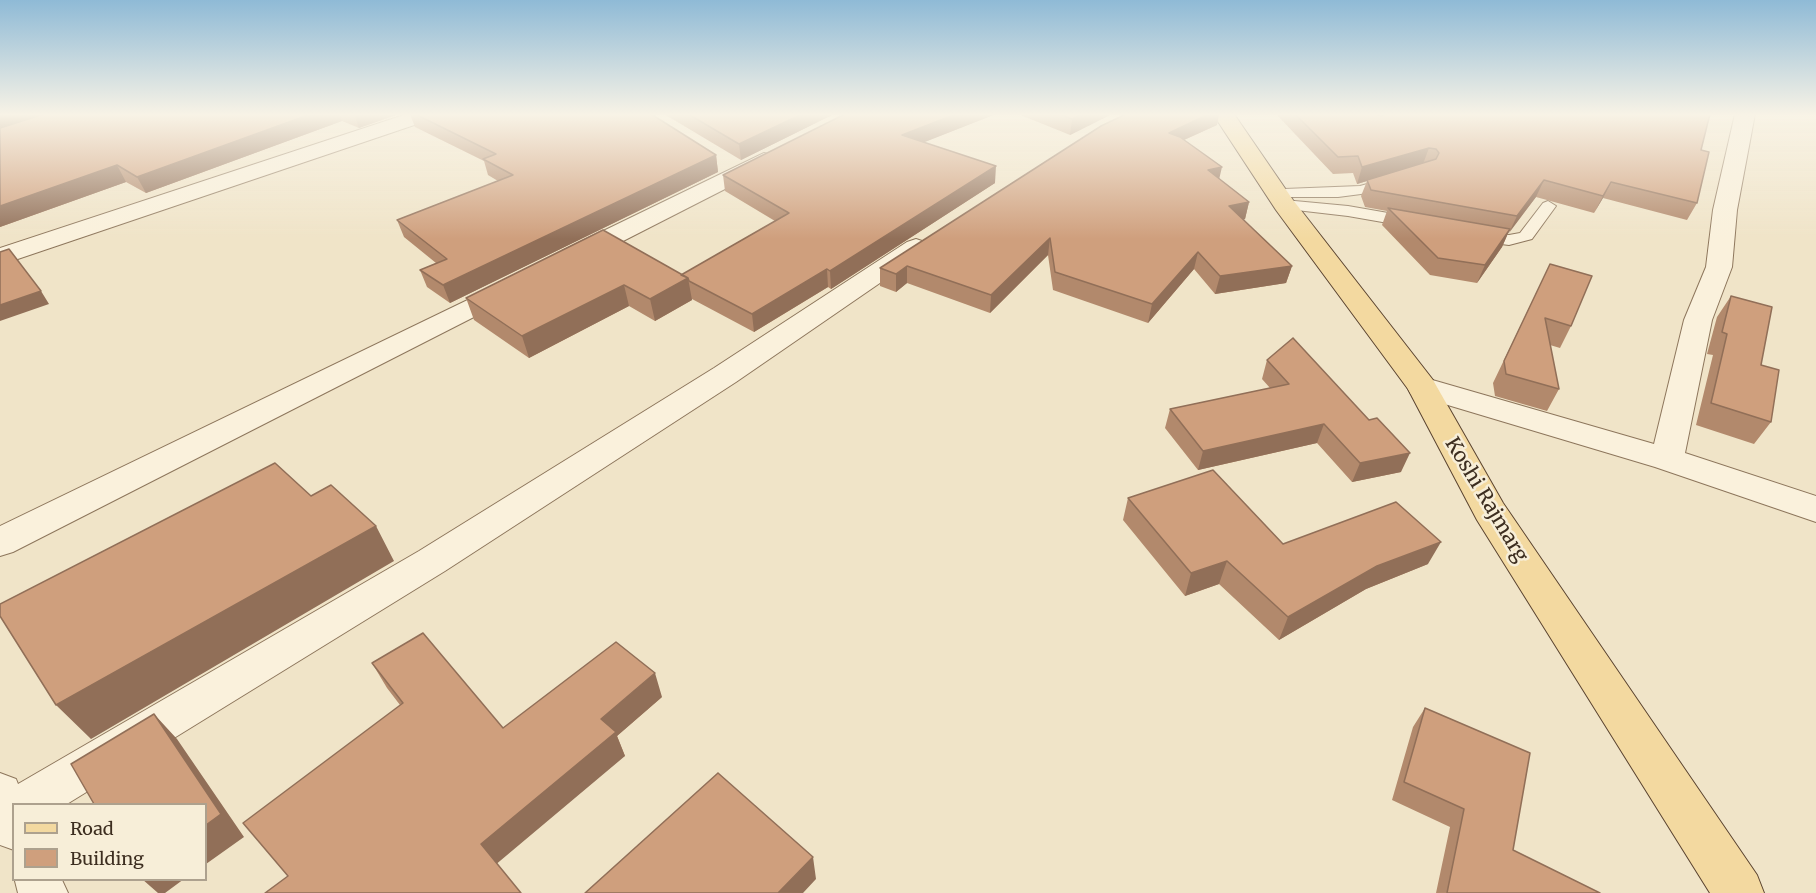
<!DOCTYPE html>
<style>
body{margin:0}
#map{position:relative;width:1816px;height:893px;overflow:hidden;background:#f0e4c8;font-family:Merriweather,serif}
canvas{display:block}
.legend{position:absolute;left:12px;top:803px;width:195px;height:78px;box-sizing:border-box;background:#f7eed8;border:2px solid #ada18e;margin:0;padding:8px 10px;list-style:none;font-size:18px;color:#3d2e20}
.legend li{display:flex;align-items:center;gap:12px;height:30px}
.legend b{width:30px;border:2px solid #ada18e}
</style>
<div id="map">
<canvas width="1816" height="893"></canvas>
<ul class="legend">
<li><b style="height:8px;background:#f3d9a0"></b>Road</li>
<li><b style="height:16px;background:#cf9f7d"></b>Building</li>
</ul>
</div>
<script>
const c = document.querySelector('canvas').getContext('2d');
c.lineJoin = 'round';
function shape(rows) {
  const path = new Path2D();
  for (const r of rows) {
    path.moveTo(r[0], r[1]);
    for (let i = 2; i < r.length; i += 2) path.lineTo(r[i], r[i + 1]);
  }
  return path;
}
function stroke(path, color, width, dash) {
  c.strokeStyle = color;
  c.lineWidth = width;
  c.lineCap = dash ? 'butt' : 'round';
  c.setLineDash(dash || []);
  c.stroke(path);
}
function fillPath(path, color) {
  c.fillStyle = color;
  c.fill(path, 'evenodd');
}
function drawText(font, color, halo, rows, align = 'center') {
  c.font = font + ' Merriweather,serif';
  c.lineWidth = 5;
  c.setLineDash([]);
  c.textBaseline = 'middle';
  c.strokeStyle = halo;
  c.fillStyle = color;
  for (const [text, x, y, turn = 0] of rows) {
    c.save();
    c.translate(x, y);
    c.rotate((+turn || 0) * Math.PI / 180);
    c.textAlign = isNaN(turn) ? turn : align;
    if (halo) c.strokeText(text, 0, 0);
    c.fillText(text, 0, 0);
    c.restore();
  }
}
const lane = shape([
 [1389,178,1394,179,1396,182,1394,185,1361,194,1338,197,1284,197,1277,193,1284,189,1360,186,1389,178],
 [1284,200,1348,206,1411,217,1419,222,1411,227,1348,216,1279,208,1276,205,1284,200],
 [1548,201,1556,206,1532,239,1509,245,1477,241,1469,236,1477,231,1509,235,1520,233,1543,203,1548,201]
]);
const street = shape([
 [407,114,438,114,435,118,0,265,0,248,407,114],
 [1735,114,1755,114,1737,210,1732,267,1712,320,1685,453,1816,496,1816,522,1655,467,1411,394,1407,387,1411,380,1422,377,1654,444,1684,320,1706,267,1713,210,1735,114],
 [764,153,772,155,775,160,772,165,580,263,571,265,562,263,558,257,562,251,764,153],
 [916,239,925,242,929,247,925,252,736,382,445,571,67,804,14,804,14,850,0,845,0,773,16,779,18,784,419,551,714,368,907,242,916,239],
 [509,280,519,282,523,288,519,294,13,552,0,556,0,526,509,280],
 [14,877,62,880,68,893,18,893,14,877]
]);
const primary = shape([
 [1213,114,1234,114,1293,200,1433,380,1503,503,1757,875,1764,893,1710,893,1477,520,1408,389,1276,210,1213,114]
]);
const wall = shape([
 [0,114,399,114,359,128,342,121,146,193,126,182,0,227],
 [410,114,651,114,716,155,718,172,450,303,427,287,420,270,436,263,404,237,397,220,498,181,488,175,484,161,415,127],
 [664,114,834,114,741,160],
 [996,114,924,142,995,183,831,289,828,287,754,332,692,299,692,300,655,321,629,306,529,358,474,320,466,298,681,275,775,221,725,191,723,175],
 [1018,114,1112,114,1070,135],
 [1126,114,1219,114,1217,125,1184,140,1219,179,1249,202,1245,219,1243,220,1292,266,1286,283,1215,294,1194,269,1148,323,1053,290,1048,255,990,313,907,283,896,292,880,286,880,268],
 [1276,114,1376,114,1701,150,1697,203,1687,220,1603,198,1594,213,1536,197,1508,233,1502,247,1477,283,1430,275,1382,225,1387,211,1365,207,1361,196,1367,181,1357,184,1353,173,1333,174],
 [1550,264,1571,326,1560,348,1550,345,1559,389,1547,411,1495,396,1493,383],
 [1731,296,1761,365,1771,422,1754,444,1696,425,1713,355,1707,354,1717,317],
 [1267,360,1401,472,1352,482,1317,443,1198,470,1165,428,1170,409,1270,388,1262,379],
 [1128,498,1283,544,1428,564,1366,589,1279,640,1219,584,1185,596,1123,520],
 [372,663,503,728,662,697,617,736,625,756,288,876,400,705,387,688],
 [1425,708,1513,850,1600,893,1436,893,1450,827,1392,800,1413,727]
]);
const shadedWall = shape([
 [0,114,46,114,0,130],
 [311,114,339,114,342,121,146,193,137,177],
 [354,114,399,114,359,128],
 [802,114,834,114,741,160,739,144],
 [956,114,996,114,902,151,902,135],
 [1082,114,1112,114,1070,135,1072,119],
 [1209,114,1219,114,1217,125,1166,148,1169,133],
 [1429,148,1423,164,1357,184,1362,167],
 [716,155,718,172,450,303,443,285],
 [117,165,126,182,0,227,0,206],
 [996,166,995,183,831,289,830,271],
 [1222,167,1218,184,1208,170],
 [1544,180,1536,197,1509,233,1517,216],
 [1611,182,1603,198,1594,213,1603,196],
 [1249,202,1245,219,1225,223,1229,206],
 [1510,229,1502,247,1477,283,1485,265],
 [1050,238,1048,255,990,313,991,295],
 [1198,252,1194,269,1148,323,1152,304],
 [907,266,907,283,896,292,896,274],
 [1292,266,1286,283,1215,294,1220,276],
 [827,269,828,287,754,332,752,314],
 [688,278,692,300,655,321,650,299],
 [624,285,629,306,529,358,522,336],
 [41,291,49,304,0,321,0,305],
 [1324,424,1317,443,1198,470,1203,451],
 [1410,453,1401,472,1352,482,1360,463],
 [376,526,394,561,91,739,56,705],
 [1441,542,1428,564,1366,589,1279,640,1288,617,1377,566],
 [1227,561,1219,584,1185,596,1191,573],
 [655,673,662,697,617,736,625,756,494,866,481,844,601,719],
 [154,714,177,739,244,837,206,864,206,825],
 [813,857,816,879,803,893,778,893],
 [142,879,184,879,165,893,158,893]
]);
const building = shape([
 [44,114,311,114,137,177,117,165,0,206,0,128,44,114],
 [415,114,651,114,716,155,443,285,420,270,447,259,397,220,513,175,483,159,496,154,415,114],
 [688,114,802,114,739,144,688,114],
 [845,114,956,114,902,135,996,166,830,271,827,269,752,314,689,281,688,278,681,275,789,213,723,175,845,114],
 [1059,114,1082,114,1072,119,1059,114],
 [1126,114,1209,114,1169,133,1180,137,1222,167,1208,170,1249,202,1229,206,1292,266,1220,276,1198,252,1152,304,1055,272,1050,238,991,295,907,266,896,274,880,268,1101,126,1126,114],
 [1295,114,1376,114,1381,116,1385,114,1710,114,1701,150,1709,152,1697,203,1611,182,1603,196,1544,180,1517,216,1371,190,1367,180,1436,159,1439,153,1436,149,1429,148,1362,167,1358,156,1338,157,1295,114],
 [1388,208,1510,229,1485,265,1438,258,1388,208],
 [603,230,688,278,650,299,624,285,522,336,466,298,603,230],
 [9,249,41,291,0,305,0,252,9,249],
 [1550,264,1592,276,1571,326,1545,318,1559,389,1506,374,1504,361,1550,264],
 [1731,296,1772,307,1761,365,1779,370,1771,422,1711,403,1727,334,1722,332,1731,296],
 [1293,338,1369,420,1377,418,1410,453,1360,463,1324,424,1203,451,1170,409,1289,384,1267,360,1293,338],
 [275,463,311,496,331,485,376,526,56,705,0,616,0,604,275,463],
 [1213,470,1283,544,1396,502,1441,542,1377,566,1288,617,1227,561,1191,573,1128,498,1213,470],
 [423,633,503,728,616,642,655,673,601,719,616,732,481,844,521,893,265,893,288,876,243,823,403,703,372,663,423,633],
 [1425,708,1530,753,1513,850,1600,893,1447,893,1464,809,1404,782,1425,708],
 [154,714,221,814,206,825,206,804,94,804,71,764,154,714],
 [718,773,813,857,778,893,585,893,718,773]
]);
const streetNames = [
 ["Koshi Rajmarg",1486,500,59]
];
stroke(lane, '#8d765c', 2);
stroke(street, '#8d765c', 2);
stroke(primary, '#5b4430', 2);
fillPath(lane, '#faf1dc');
fillPath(street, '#faf1dc');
fillPath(primary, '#f3d9a0');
fillPath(wall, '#b2896c');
fillPath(shadedWall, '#916f58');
fillPath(building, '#cf9f7d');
stroke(building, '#916f58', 1.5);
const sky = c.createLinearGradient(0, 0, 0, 239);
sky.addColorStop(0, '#8fbad6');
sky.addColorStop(0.48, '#f8f3e6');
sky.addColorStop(1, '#f8f3e600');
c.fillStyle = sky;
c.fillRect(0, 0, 1816, 239);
drawText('20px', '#3d2e20', '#f7eed8', streetNames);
</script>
